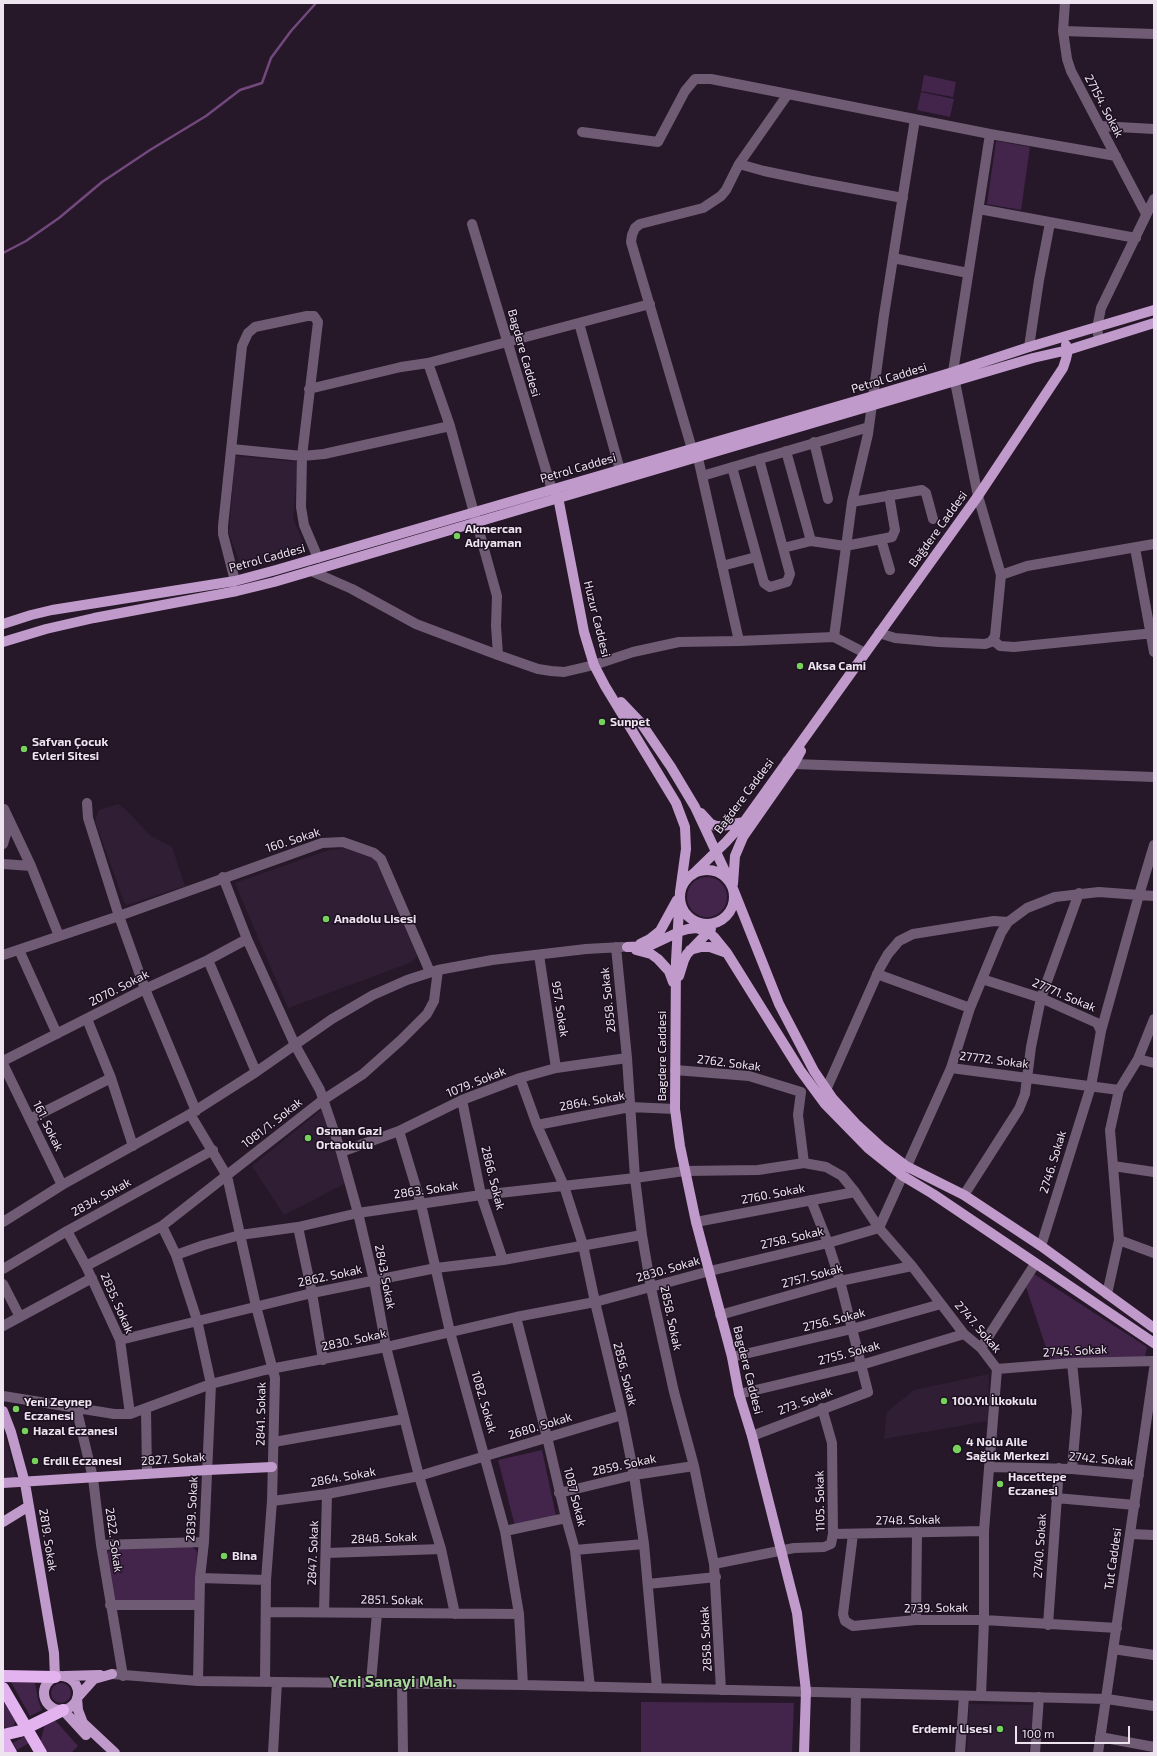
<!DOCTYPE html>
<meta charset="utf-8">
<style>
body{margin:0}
#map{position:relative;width:1157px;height:1756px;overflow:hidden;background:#261829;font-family:"Exo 2",sans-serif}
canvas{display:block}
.frame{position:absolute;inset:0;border:4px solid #eee4f0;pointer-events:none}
.scale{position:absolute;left:1015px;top:1726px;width:115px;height:18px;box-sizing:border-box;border:2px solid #eee4f0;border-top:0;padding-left:5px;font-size:12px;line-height:14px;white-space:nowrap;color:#eee4f0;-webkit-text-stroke:3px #1c0f20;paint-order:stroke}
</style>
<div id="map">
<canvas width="1157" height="1756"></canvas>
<div class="frame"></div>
<div class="scale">100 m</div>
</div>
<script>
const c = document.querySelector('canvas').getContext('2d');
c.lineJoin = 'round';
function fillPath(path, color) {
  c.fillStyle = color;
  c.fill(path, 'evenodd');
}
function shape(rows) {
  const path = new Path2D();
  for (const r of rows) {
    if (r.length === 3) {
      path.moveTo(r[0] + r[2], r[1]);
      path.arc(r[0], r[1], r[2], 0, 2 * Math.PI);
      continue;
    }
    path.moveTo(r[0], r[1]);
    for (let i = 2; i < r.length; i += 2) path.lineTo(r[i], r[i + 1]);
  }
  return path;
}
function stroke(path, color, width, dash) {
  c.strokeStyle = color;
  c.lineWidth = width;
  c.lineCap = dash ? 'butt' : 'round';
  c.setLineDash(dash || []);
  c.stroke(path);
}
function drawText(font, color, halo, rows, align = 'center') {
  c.font = font + ' "Exo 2",sans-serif';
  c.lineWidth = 3;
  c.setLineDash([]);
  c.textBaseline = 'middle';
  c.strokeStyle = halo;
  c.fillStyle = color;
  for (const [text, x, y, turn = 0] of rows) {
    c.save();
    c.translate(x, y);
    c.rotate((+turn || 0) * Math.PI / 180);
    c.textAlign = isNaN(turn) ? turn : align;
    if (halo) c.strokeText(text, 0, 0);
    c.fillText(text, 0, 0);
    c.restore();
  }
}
const built = shape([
 [235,456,298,462,293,518,304,545,301,552,248,568,240,564,229,533],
 [118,804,124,808,151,836,172,847,185,886,127,905,124,902,95,821,99,810],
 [346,848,375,858,418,955,412,962,288,1008,235,883,329,850],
 [321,1110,346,1183,284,1215,252,1166],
 [989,1374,988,1421,884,1439,887,1412,914,1390],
 [3,1429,16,1477,3,1478],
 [969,1704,1034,1705,1029,1753,967,1753]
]);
const green = shape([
 [924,75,956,82,953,97,921,91],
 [921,92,954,99,950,117,917,110],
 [996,141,1030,147,1021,210,987,204],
 [707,897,20],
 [1034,1274,1147,1347,1145,1357,1050,1360,1026,1287],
 [542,1450,556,1516,515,1526,498,1460],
 [192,1547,197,1551,195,1601,113,1602,107,1555,109,1551,115,1549],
 [11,1682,35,1683,38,1700,42,1710,30,1716],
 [61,1693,10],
 [3,1700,16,1721,13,1726,8,1728,3,1727],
 [641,1702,794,1703,792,1753,641,1753],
 [54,1719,78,1746,71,1753,46,1753,40,1743,45,1724],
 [25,1736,29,1743,17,1750,13,1743]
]);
const stream = shape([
 [3,253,26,241,59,218,102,182,150,150,206,116,240,90,262,83,271,58,291,31,316,3]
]);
const minor = shape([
 [1065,3,1063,31,1067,59,1071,71,1146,214],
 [1063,31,1154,34],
 [1100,126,1154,129],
 [582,132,658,142,685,91,695,79,711,79,788,94],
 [739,164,764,171,812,181,903,198],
 [979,209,1136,238],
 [472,224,552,490],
 [893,258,968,273],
 [579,323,620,470],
 [1099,340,1097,328,1101,308,1154,199],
 [1029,347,1039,280,1050,223],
 [428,363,450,426,497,596,496,626,498,655],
 [309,389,401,367,428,363,650,304],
 [814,442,828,499],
 [232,449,302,456,324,454,450,426],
 [692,449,631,242,632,235,635,228,640,224,703,208,721,196,726,190,739,164,788,94,990,134,1116,156],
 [786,451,811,541],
 [698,458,739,641],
 [732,467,764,583,770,587,787,582,790,574,759,459],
 [702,476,869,427],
 [852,502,922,490,926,493,933,519],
 [881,539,890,570],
 [783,548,811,541,845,546,892,537,895,530,889,495],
 [1135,548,1154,652],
 [722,566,756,557],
 [311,571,352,589,416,624,498,655,538,669,551,671,564,672,594,665,633,652,679,642,739,641,834,637],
 [1001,575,1027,566,1154,544],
 [235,581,223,534,223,526,242,346,248,333,255,327,307,316,314,316,318,322,302,456,301,507,304,525,318,558],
 [879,633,895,638,939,642,985,644,991,642,995,636,1001,575,978,496,953,372,990,134],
 [993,640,1000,646,1014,647,1154,633],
 [865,653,834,637,852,502,868,434,884,315,915,119],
 [787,761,794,764,1154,777],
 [87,803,88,818,119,916,145,989,196,1111],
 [4,809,31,866,59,936],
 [3,844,7,831,7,818],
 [3,864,31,866],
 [223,877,247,939,295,1045,320,1090,341,1152,358,1213,374,1281,386,1347,419,1476,441,1549,455,1614],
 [616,947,627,1058,635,1178,642,1235,651,1288,674,1392,694,1466,714,1564,721,1690],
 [19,950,57,1034],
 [3,955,119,916,322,843,343,842,374,853,381,859,430,972],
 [539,955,556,1068],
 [208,960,256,1072],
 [877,974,970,1008],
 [982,979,1041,998,1097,1023,1101,1031,1091,1086,1041,1246],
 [87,1019,111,1078,133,1146],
 [1101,1031,1139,895,1154,896],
 [1138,1059,1154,1019],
 [3,1061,145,989,208,960,247,939],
 [1154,1063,1138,1059,1119,1090,1110,1130,1113,1166,1154,1172],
 [3,1064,62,1185],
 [951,1068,1119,1090],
 [675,1070,749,1076,801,1092,798,1115,804,1163],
 [520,1078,537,1125,564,1186,583,1245,595,1302,622,1415,634,1475,644,1544,657,1688],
 [826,1090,880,968,888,954,899,941,913,934,932,931,994,921,1008,922,1027,908,1055,897,1099,892,1139,895,1154,845],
 [462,1100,481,1195,503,1260],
 [190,1114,227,1176,256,1306,275,1378,272,1501,266,1580,265,1681],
 [30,1119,111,1078],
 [537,1125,630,1107,675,1109],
 [399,1131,421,1204,450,1332,505,1531,519,1614,523,1685],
 [341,1152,399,1131,462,1100,520,1078,556,1068,627,1058],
 [964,1195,1019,1109,1025,1094,1031,1047,1041,998,1079,893],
 [3,1222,62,1185,190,1114,256,1072,332,1019,373,995,407,980,438,970,492,960,586,949,622,947],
 [696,1222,855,1192],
 [162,1226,176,1255,197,1320,211,1384,204,1542,200,1578,198,1681],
 [298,1227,312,1293,323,1360],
 [67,1231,86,1266,120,1340,130,1414],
 [1119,1240,1154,1253],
 [176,1255,204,1245,240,1235,298,1227,358,1213,481,1195,635,1178,684,1171,758,1170,804,1163,826,1167,842,1176,855,1192,879,1228,912,1266,964,1334,981,1348,997,1369,984,1531,984,1620,981,1696],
 [86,1266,162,1226,323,1100,363,1074,401,1040,427,1014,434,1001,438,970],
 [3,1269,67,1231,213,1150],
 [3,1284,20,1317],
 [1107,1294,1119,1240,1113,1166],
 [720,1315,840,1281,912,1266],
 [516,1317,547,1437,566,1518,575,1550,590,1687],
 [3,1326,92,1278],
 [120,1340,312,1293,436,1268,503,1260,642,1235],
 [981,1348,1035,1264],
 [732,1357,852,1329,941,1304],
 [997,1369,1072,1363,1154,1361],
 [739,1394,861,1365,964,1334],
 [3,1396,114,1414,130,1414,211,1384,265,1370,386,1347,516,1317,595,1302,710,1271,828,1243,879,1228,951,1068,970,1008,1001,933,1008,922],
 [76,1407,93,1478,101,1545,123,1676],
 [146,1408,147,1474],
 [752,1436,868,1392,840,1281,828,1243,811,1200],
 [274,1442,404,1419],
 [989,1467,1072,1469,1139,1475],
 [1072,1469,1077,1411,1072,1363],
 [559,1493,634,1475,694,1466],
 [1056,1498,1135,1505],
 [272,1501,327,1494,419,1476,622,1415],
 [505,1531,566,1518],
 [833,1534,984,1531],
 [853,1534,843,1614,845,1621,853,1626,916,1620,984,1620,1117,1628],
 [1130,1534,1154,1535],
 [101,1545,204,1542],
 [575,1550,644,1544],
 [327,1553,441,1549],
 [714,1564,794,1548,824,1547,831,1544,833,1534,832,1443,822,1408],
 [200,1578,266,1580],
 [648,1584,716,1577],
 [110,1605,199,1605],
 [266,1612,519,1614],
 [324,1612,327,1494],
 [916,1620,917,1532],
 [1048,1625,1059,1468],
 [1113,1649,1154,1655],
 [112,1674,198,1681,523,1685,1107,1699,1154,1706],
 [371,1682,377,1613],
 [402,1683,403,1753],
 [1100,1737,1154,1747],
 [273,1753,277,1682],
 [855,1753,856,1694],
 [960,1753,964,1696],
 [1035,1753,1039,1697],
 [1098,1753,1154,1369]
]);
const major = shape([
 [558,497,584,632,594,665,605,686,676,803,685,827,686,849,680,892,676,961,675,1109,680,1146,696,1222,732,1357,739,1394,752,1436,797,1613,806,1691,804,1753],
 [3,624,31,615,52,610,235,581,276,570,873,396,953,372,1029,347,1154,310],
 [3,642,46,629,94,618,237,591,274,582,1033,358,1068,350,1154,323],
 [621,702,641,723,671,767,695,807,732,886,779,1004,814,1071,833,1099,856,1124,881,1147,906,1166,964,1195,1041,1246,1154,1328],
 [701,813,711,824,716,826,722,826,744,822],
 [707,897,27],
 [692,875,726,842,744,822,978,496,1063,368,1066,359,1068,350,1066,345],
 [733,884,735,856,743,837,794,764,801,751],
 [698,923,714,937,727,953,800,1070,825,1104,868,1148,903,1176,933,1194,1154,1343],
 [640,944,650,939,660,931,677,900],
 [627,947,649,946,681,931,688,929,696,928,706,931],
 [636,950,651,954,658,959,669,971,673,982],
 [690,950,701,947,710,947,727,953],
 [679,976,684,960,687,954,711,929],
 [3,1411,11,1432,25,1483,54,1653,55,1677],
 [3,1483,208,1470,272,1467],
 [3,1522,29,1506],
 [112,1674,94,1679,77,1698,78,1710,83,1723,115,1753],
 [64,1676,100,1675],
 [61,1693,17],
 [63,1710,86,1735]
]);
const highway = shape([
 [3,1676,55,1677],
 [3,1688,41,1753],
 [3,1735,20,1731,63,1710],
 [3,1739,11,1753]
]);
const markers = [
 [457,536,4,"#76d25a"],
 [800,666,4,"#76d25a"],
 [602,722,4,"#76d25a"],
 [24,749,4,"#76d25a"],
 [326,919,4,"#76d25a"],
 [308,1138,4,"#76d25a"],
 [944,1401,4,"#76d25a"],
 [16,1409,4,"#76d25a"],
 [25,1431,4,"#76d25a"],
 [957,1449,5,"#76d25a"],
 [35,1461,4,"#76d25a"],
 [1000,1484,4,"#76d25a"],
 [224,1556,4,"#76d25a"],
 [1000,1729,4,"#76d25a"]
];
const streetNames = [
 ["27154. Sokak",1104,106,62],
 ["Bagdere Caddesi",524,353,74],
 ["Petrol Caddesi",889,378,-17],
 ["Petrol Caddesi",578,468,-16],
 ["Bağdere Caddesi",938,529,-54],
 ["Petrol Caddesi",267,558,-15],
 ["Huzur Caddesi",597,619,76],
 ["Bağdere Caddesi",744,796,-53],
 ["160. Sokak",293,840,-18],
 ["2070. Sokak",119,988,-27],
 ["27771. Sokak",1064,995,23],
 ["2858. Sokak",608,1000,-96],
 ["957. Sokak",560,1009,81],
 ["Bagdere Caddesi",662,1056,-90],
 ["27772. Sokak",994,1060,7],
 ["2762. Sokak",729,1063,7],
 ["1079. Sokak",476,1082,-22],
 ["2864. Sokak",592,1101,-10],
 ["1081/1. Sokak",272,1123,-38],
 ["161. Sokak",48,1126,64],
 ["2746. Sokak",1053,1162,-73],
 ["2866. Sokak",493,1178,76],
 ["2863. Sokak",426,1190,-8],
 ["2760. Sokak",773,1194,-11],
 ["2834. Sokak",101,1197,-29],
 ["2758. Sokak",792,1238,-13],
 ["2830. Sokak",668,1269,-16],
 ["2862. Sokak",330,1276,-12],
 ["2757. Sokak",812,1276,-15],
 ["2843. Sokak",385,1277,79],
 ["2835. Sokak",117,1303,66],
 ["2858. Sokak",671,1318,78],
 ["2756. Sokak",834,1320,-14],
 ["2747. Sokak",978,1327,49],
 ["2830. Sokak",354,1340,-12],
 ["2745. Sokak",1075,1351,-3],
 ["2755. Sokak",849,1353,-15],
 ["Bagdere Caddesi",748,1370,76],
 ["2856. Sokak",625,1374,76],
 ["273. Sokak",805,1401,-21],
 ["1082. Sokak",484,1402,74],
 ["2841. Sokak",261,1414,-89],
 ["2680. Sokak",540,1426,-17],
 ["2827. Sokak",173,1459,-4],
 ["2742. Sokak",1101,1459,5],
 ["2859. Sokak",624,1465,-12],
 ["2864. Sokak",343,1477,-10],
 ["1087 Sokak",575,1497,76],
 ["1105. Sokak",820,1501,-91],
 ["2839. Sokak",192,1509,-87],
 ["2748. Sokak",908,1520,-1],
 ["2848. Sokak",384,1538,-2],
 ["2819. Sokak",48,1540,81],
 ["2822. Sokak",114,1540,82],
 ["2740. Sokak",1040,1546,-86],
 ["2847. Sokak",313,1553,-88],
 ["Tut Caddesi",1113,1559,-82],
 ["2851. Sokak",392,1600,1],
 ["2739. Sokak",936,1608,-1],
 ["2858. Sokak",706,1639,-93]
];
const poiNames = [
 ["Akmercan",465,529],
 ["Adıyaman",465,543],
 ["Aksa Cami",808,666],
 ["Sunpet",610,722],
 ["Safvan Çocuk",32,742],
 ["Evleri Sitesi",32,756],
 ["Anadolu Lisesi",334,919],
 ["Osman Gazi",316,1131],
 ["Ortaokulu",316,1145],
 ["100.Yıl İlkokulu",952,1401],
 ["Yeni Zeynep",24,1402],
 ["Eczanesi",24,1416],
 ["Hazal Eczanesi",33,1431],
 ["4 Nolu Aile",966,1442],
 ["Sağlık Merkezi",966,1456],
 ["Erdil Eczanesi",43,1461],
 ["Hacettepe",1008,1477],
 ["Eczanesi",1008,1491],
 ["Bina",232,1556],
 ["Erdemir Lisesi",992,1729,"right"]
];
const districtNames = [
 ["Yeni Sanayi Mah.",393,1682]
];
fillPath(built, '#301e35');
fillPath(green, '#43244b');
stroke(stream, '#72487d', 2.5);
stroke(minor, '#6f5c74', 10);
stroke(major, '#c19acc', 10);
stroke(highway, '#e2b3ef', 12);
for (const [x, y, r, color] of markers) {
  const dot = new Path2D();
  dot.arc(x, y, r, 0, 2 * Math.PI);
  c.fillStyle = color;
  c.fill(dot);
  stroke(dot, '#1c0f20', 1.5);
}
drawText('12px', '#eee4f0', '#1c0f20', streetNames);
drawText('bold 12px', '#eee4f0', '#1c0f20', poiNames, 'left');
drawText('bold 16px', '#a7d899', '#1c0f20', districtNames);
</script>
